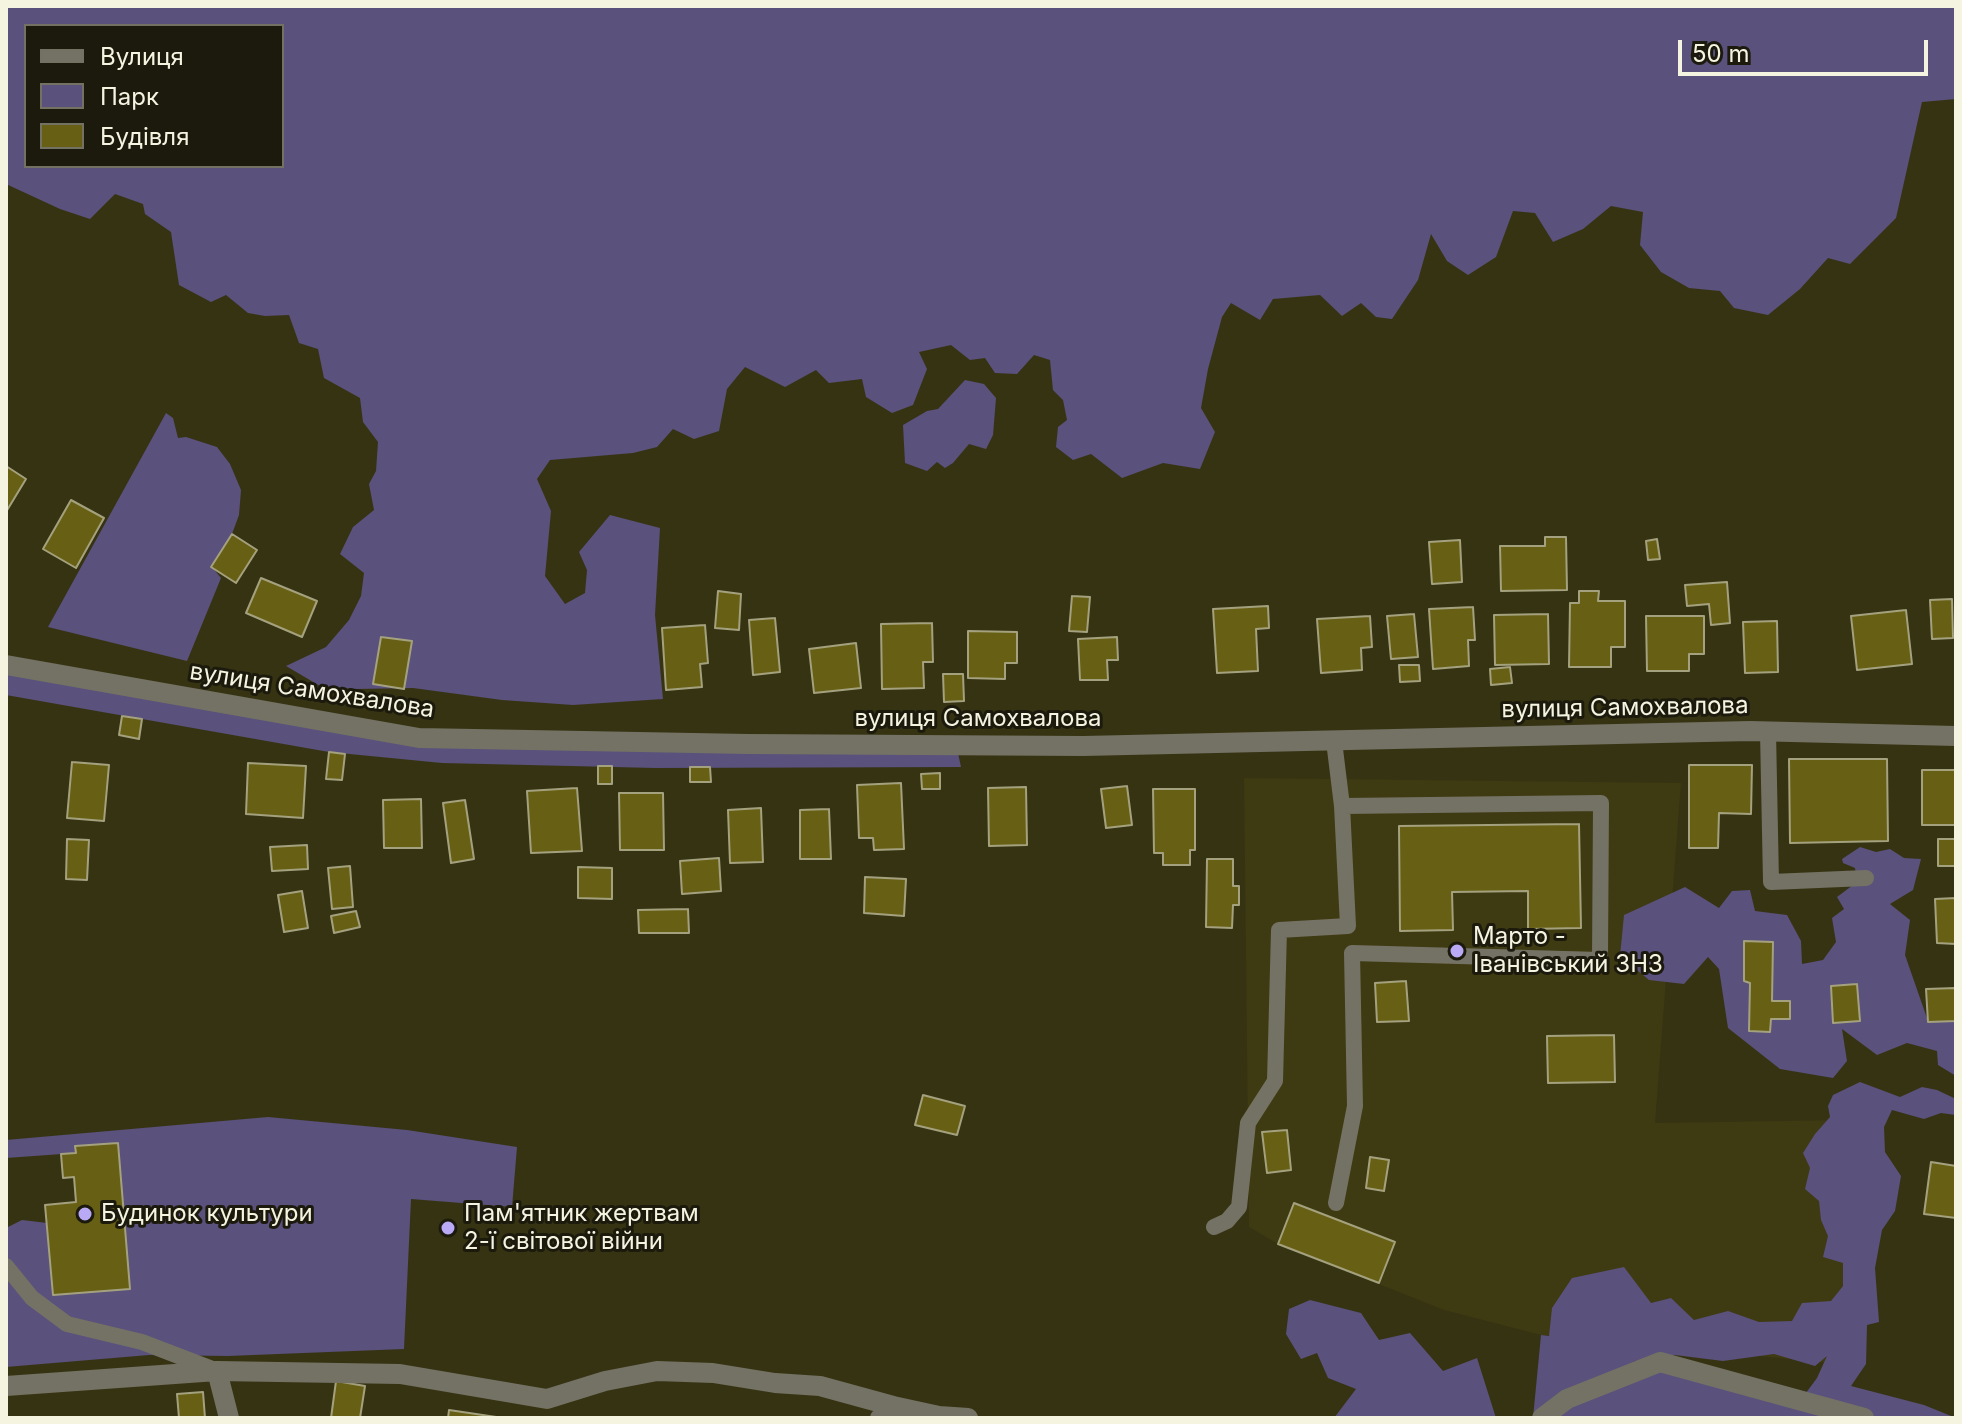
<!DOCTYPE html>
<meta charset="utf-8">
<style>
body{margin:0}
#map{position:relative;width:1962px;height:1424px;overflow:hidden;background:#363313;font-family:Inter,sans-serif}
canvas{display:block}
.frame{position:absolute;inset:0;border:8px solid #f5f4e1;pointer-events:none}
.legend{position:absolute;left:24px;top:24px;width:260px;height:144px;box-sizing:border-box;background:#1b1a0d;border:2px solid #727162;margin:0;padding:10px 14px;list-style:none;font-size:24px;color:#f5f4e1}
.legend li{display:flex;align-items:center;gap:16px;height:40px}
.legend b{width:40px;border:2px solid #727162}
.scale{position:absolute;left:1678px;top:40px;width:250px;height:36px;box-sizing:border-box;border:4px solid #f5f4e1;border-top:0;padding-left:10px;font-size:24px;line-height:28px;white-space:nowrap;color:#f5f4e1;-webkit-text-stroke:6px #1b1a0d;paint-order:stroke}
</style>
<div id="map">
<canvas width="1962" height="1424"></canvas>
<div class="frame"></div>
<ul class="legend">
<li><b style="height:10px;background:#747264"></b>Вулиця</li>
<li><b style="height:22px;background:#5a517c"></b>Парк</li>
<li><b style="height:22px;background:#675f14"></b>Будівля</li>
</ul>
<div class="scale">50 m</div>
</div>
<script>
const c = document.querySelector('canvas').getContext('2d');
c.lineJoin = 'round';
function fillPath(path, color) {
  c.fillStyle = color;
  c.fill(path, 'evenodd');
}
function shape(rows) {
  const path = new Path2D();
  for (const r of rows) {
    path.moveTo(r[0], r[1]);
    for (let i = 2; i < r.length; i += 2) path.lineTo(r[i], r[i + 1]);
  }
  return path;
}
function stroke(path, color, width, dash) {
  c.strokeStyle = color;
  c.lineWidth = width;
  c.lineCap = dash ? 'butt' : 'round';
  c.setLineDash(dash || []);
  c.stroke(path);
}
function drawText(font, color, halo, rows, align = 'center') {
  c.font = font + ' Inter,sans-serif';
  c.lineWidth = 6;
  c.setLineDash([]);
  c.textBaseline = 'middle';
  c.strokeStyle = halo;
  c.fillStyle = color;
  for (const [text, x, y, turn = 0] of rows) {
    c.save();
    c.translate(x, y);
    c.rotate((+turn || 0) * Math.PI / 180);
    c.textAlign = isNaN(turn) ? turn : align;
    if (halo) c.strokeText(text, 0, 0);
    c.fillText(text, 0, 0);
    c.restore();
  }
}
const built = shape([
 [1244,778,1681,783,1655,1123,1848,1120,1851,1365,1541,1335,1444,1310,1278,1244,1249,1227]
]);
const green = shape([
 [6,6,1956,6,1956,99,1922,102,1896,218,1850,264,1828,258,1800,289,1768,315,1734,308,1720,291,1689,288,1661,272,1640,245,1643,212,1611,206,1583,229,1553,242,1535,213,1513,211,1496,257,1468,275,1447,261,1431,234,1418,280,1392,319,1376,317,1361,303,1342,316,1320,295,1273,299,1260,320,1231,303,1222,317,1208,369,1201,408,1215,432,1200,469,1163,463,1122,478,1091,454,1073,460,1056,447,1058,427,1067,420,1063,400,1053,390,1050,360,1034,355,1017,374,995,373,985,358,970,360,951,345,919,352,927,369,913,405,892,413,866,397,862,379,829,383,816,370,785,387,745,367,727,389,719,431,694,439,673,429,657,447,633,453,550,460,537,479,551,511,545,576,565,604,585,593,587,570,579,552,610,515,660,528,655,615,663,699,573,705,502,700,413,688,356,689,320,686,286,666,326,647,349,620,361,596,364,573,340,554,353,527,374,510,369,484,376,471,378,442,363,422,360,398,324,378,318,349,299,343,289,315,265,316,248,313,226,295,211,302,179,285,171,232,145,214,143,204,115,194,90,219,60,209,6,184],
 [26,26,282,26,282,166,26,166],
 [965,380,984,384,996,398,993,435,986,449,969,444,953,463,945,468,937,462,927,471,905,463,903,425,927,411,938,409],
 [166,413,173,418,178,438,186,437,217,447,230,464,241,490,239,515,232,534,212,567,221,578,187,661,48,627],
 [6,665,343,732,958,753,961,767,656,768,442,763,329,752,6,695],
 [1860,847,1876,852,1890,849,1904,858,1921,859,1913,890,1890,904,1910,920,1905,955,1928,1021,1956,1021,1956,1076,1938,1065,1937,1051,1907,1043,1877,1055,1842,1029,1847,1061,1833,1078,1780,1069,1728,1028,1719,969,1708,957,1684,984,1649,980,1620,956,1624,915,1685,887,1719,908,1732,891,1750,890,1755,911,1787,915,1801,941,1802,964,1823,960,1836,942,1832,918,1844,909,1837,897,1857,882,1855,868,1843,863,1842,859],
 [1860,1082,1900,1097,1922,1087,1937,1090,1956,1099,1956,1115,1941,1113,1924,1119,1892,1110,1884,1127,1885,1152,1901,1176,1895,1211,1882,1230,1875,1268,1879,1322,1867,1325,1866,1364,1851,1386,1924,1405,1956,1418,1875,1418,1800,1401,1817,1378,1827,1356,1815,1366,1774,1354,1723,1361,1675,1355,1633,1362,1851,1418,1533,1418,1541,1335,1549,1336,1552,1308,1572,1278,1624,1267,1651,1303,1671,1298,1694,1320,1728,1311,1759,1322,1792,1321,1802,1303,1831,1301,1843,1286,1843,1263,1823,1257,1828,1236,1821,1220,1819,1201,1805,1189,1810,1168,1803,1153,1815,1134,1830,1117,1828,1106,1833,1095],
 [268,1117,407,1130,517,1147,512,1207,411,1199,404,1349,228,1356,149,1355,6,1367,6,1228,22,1220,47,1223,53,1295,130,1289,118,1143,76,1146,76,1153,6,1158,6,1140],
 [1310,1300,1361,1313,1379,1340,1410,1333,1443,1371,1477,1358,1496,1418,1334,1418,1356,1389,1328,1378,1317,1353,1301,1359,1286,1334,1289,1309]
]);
const building = shape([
 [6,466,26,479,6,512,6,466],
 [71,500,104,518,76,568,43,549,71,500],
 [232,534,257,550,236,583,211,567,232,534],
 [1545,537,1566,537,1567,590,1501,591,1500,546,1545,546,1545,537],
 [1657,539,1660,559,1648,560,1646,541,1657,539],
 [1460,540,1462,582,1432,584,1429,542,1460,540],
 [261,578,317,601,302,637,246,613,261,578],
 [1727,582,1730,623,1711,625,1709,604,1687,606,1685,585,1727,582],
 [718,591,741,594,739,630,715,628,718,591],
 [1579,591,1599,591,1598,601,1625,601,1625,647,1611,647,1611,667,1569,667,1570,603,1579,603,1579,591],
 [1072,596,1090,597,1087,632,1069,631,1072,596],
 [1952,599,1953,638,1932,639,1930,600,1952,599],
 [1268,606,1269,628,1256,629,1258,671,1217,673,1213,609,1268,606],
 [1473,607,1475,640,1468,640,1469,666,1433,669,1429,609,1473,607],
 [1906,610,1912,664,1857,670,1851,616,1906,610],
 [1414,614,1418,657,1391,659,1387,616,1414,614],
 [1548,614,1549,664,1495,665,1494,615,1548,614],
 [1370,616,1372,647,1361,648,1362,670,1321,673,1317,619,1370,616],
 [1646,616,1704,616,1704,654,1689,654,1689,671,1647,671,1646,616],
 [775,618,780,672,753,675,749,620,775,618],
 [1777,621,1778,672,1745,673,1743,622,1777,621],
 [932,623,933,662,923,662,924,688,882,689,881,624,932,623],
 [705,625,708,663,700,664,702,687,666,690,662,628,705,625],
 [968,631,1017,632,1017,663,1005,663,1005,679,968,678,968,631],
 [381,637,412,641,404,689,373,684,381,637],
 [1117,637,1118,660,1107,660,1108,680,1080,680,1078,639,1117,637],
 [856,643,861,688,814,693,809,649,856,643],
 [1399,665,1419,665,1420,681,1400,682,1399,665],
 [1510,667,1512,683,1491,685,1490,669,1510,667],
 [943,674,963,674,964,701,944,702,943,674],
 [122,716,142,719,139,739,119,735,122,716],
 [329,752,345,754,342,780,326,779,329,752],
 [1789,759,1887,759,1888,841,1790,843,1789,759],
 [72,762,109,765,104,821,67,818,72,762],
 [248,763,306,766,303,818,246,814,248,763],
 [1689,765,1752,765,1751,814,1719,813,1718,848,1689,848,1689,765],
 [598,766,612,766,612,784,598,784,598,766],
 [690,767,710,767,711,782,690,782,690,767],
 [1922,770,1956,770,1956,825,1922,825,1922,770],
 [940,773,940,789,922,789,921,774,940,773],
 [901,783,904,849,874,850,873,838,859,838,857,785,901,783],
 [1127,786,1132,825,1106,828,1101,789,1127,786],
 [1026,787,1027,845,989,846,988,788,1026,787],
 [577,788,582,851,531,853,527,791,577,788],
 [1153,789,1195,789,1195,850,1190,850,1190,865,1163,865,1163,853,1154,853,1153,789],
 [619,793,663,793,664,850,620,850,619,793],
 [421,799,422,848,384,848,383,800,421,799],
 [465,800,474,859,451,863,443,803,465,800],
 [761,808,763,862,730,863,728,810,761,808],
 [829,809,831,859,800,859,800,810,829,809],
 [1579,824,1581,928,1528,929,1528,891,1452,892,1453,930,1400,931,1399,826,1579,824],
 [67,839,89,840,87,880,66,879,67,839],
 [1938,839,1956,839,1956,866,1938,866,1938,839],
 [307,845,308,869,272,871,270,847,307,845],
 [719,858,721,891,682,894,680,861,719,858],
 [1207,859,1233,859,1233,886,1239,886,1239,905,1233,905,1232,928,1206,927,1207,859],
 [350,866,353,907,332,909,328,868,350,866],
 [578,867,612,868,612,899,578,898,578,867],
 [865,877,906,879,904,916,864,913,865,877],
 [302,891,308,928,284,932,278,895,302,891],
 [1956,898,1956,944,1937,943,1935,899,1956,898],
 [688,909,689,933,639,933,638,910,688,909],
 [356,911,360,927,334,933,331,916,356,911],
 [1744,941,1773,942,1772,1001,1790,1001,1790,1019,1771,1019,1770,1032,1749,1031,1750,983,1744,981,1744,941],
 [1406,981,1409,1021,1377,1022,1375,983,1406,981],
 [1857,984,1860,1021,1833,1023,1831,986,1857,984],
 [1956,988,1956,1021,1928,1022,1926,989,1956,988],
 [1614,1035,1615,1082,1548,1083,1547,1036,1614,1035],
 [923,1095,965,1106,957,1135,915,1125,923,1095],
 [1287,1130,1291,1170,1267,1173,1262,1132,1287,1130],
 [118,1143,130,1289,53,1295,45,1205,76,1202,74,1177,63,1178,61,1154,76,1153,75,1146,118,1143],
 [1370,1157,1389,1160,1384,1191,1366,1188,1370,1157],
 [1931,1162,1956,1166,1956,1218,1924,1214,1931,1162],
 [1294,1203,1395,1242,1379,1283,1278,1244,1294,1203],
 [336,1381,365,1386,360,1418,331,1418,336,1381],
 [203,1392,205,1418,179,1418,177,1394,203,1392],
 [449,1410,503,1418,448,1418,449,1410]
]);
const service = shape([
 [1768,732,1771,882,1866,878],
 [1334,741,1342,806],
 [1214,1227,1227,1221,1239,1207,1248,1123,1275,1081,1279,930,1348,926,1342,806,1601,803,1600,960,1352,953,1355,1106,1336,1203],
 [6,1266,32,1298,67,1324,142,1342,215,1370]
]);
const minor = shape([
 [6,665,419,738,748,744,1083,746,1750,731,1956,736],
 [217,1371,229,1418],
 [6,1386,217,1371,400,1374,547,1399,605,1381,657,1371,713,1373,775,1383,820,1386,893,1406],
 [880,1418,893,1406,939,1416,968,1418],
 [1542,1418,1567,1399,1660,1362,1864,1418]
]);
const markers = [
 [1457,951,8,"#baaaf6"],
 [85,1214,8,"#baaaf6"],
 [448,1228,8,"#baaaf6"]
];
const streetNames = [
 ["вулиця Самохвалова",312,691,9],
 ["вулиця Самохвалова",1625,708,-1],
 ["вулиця Самохвалова",978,719]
];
const poiNames = [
 ["Марто -",1473,937],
 ["Іванівський ЗНЗ",1473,965],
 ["Будинок культури",101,1214],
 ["Пам'ятник жертвам",464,1214],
 ["2-ї світової війни",464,1242]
];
fillPath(built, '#3e3a12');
fillPath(green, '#5a517c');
fillPath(building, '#675f14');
stroke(building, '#a4a17e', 2);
stroke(service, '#747264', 16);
stroke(minor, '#747264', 20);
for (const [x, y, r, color] of markers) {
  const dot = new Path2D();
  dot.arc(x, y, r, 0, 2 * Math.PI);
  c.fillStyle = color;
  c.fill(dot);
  stroke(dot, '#1b1a0d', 3);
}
drawText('24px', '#f5f4e1', '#1b1a0d', streetNames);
drawText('24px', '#f5f4e1', '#1b1a0d', poiNames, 'left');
</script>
